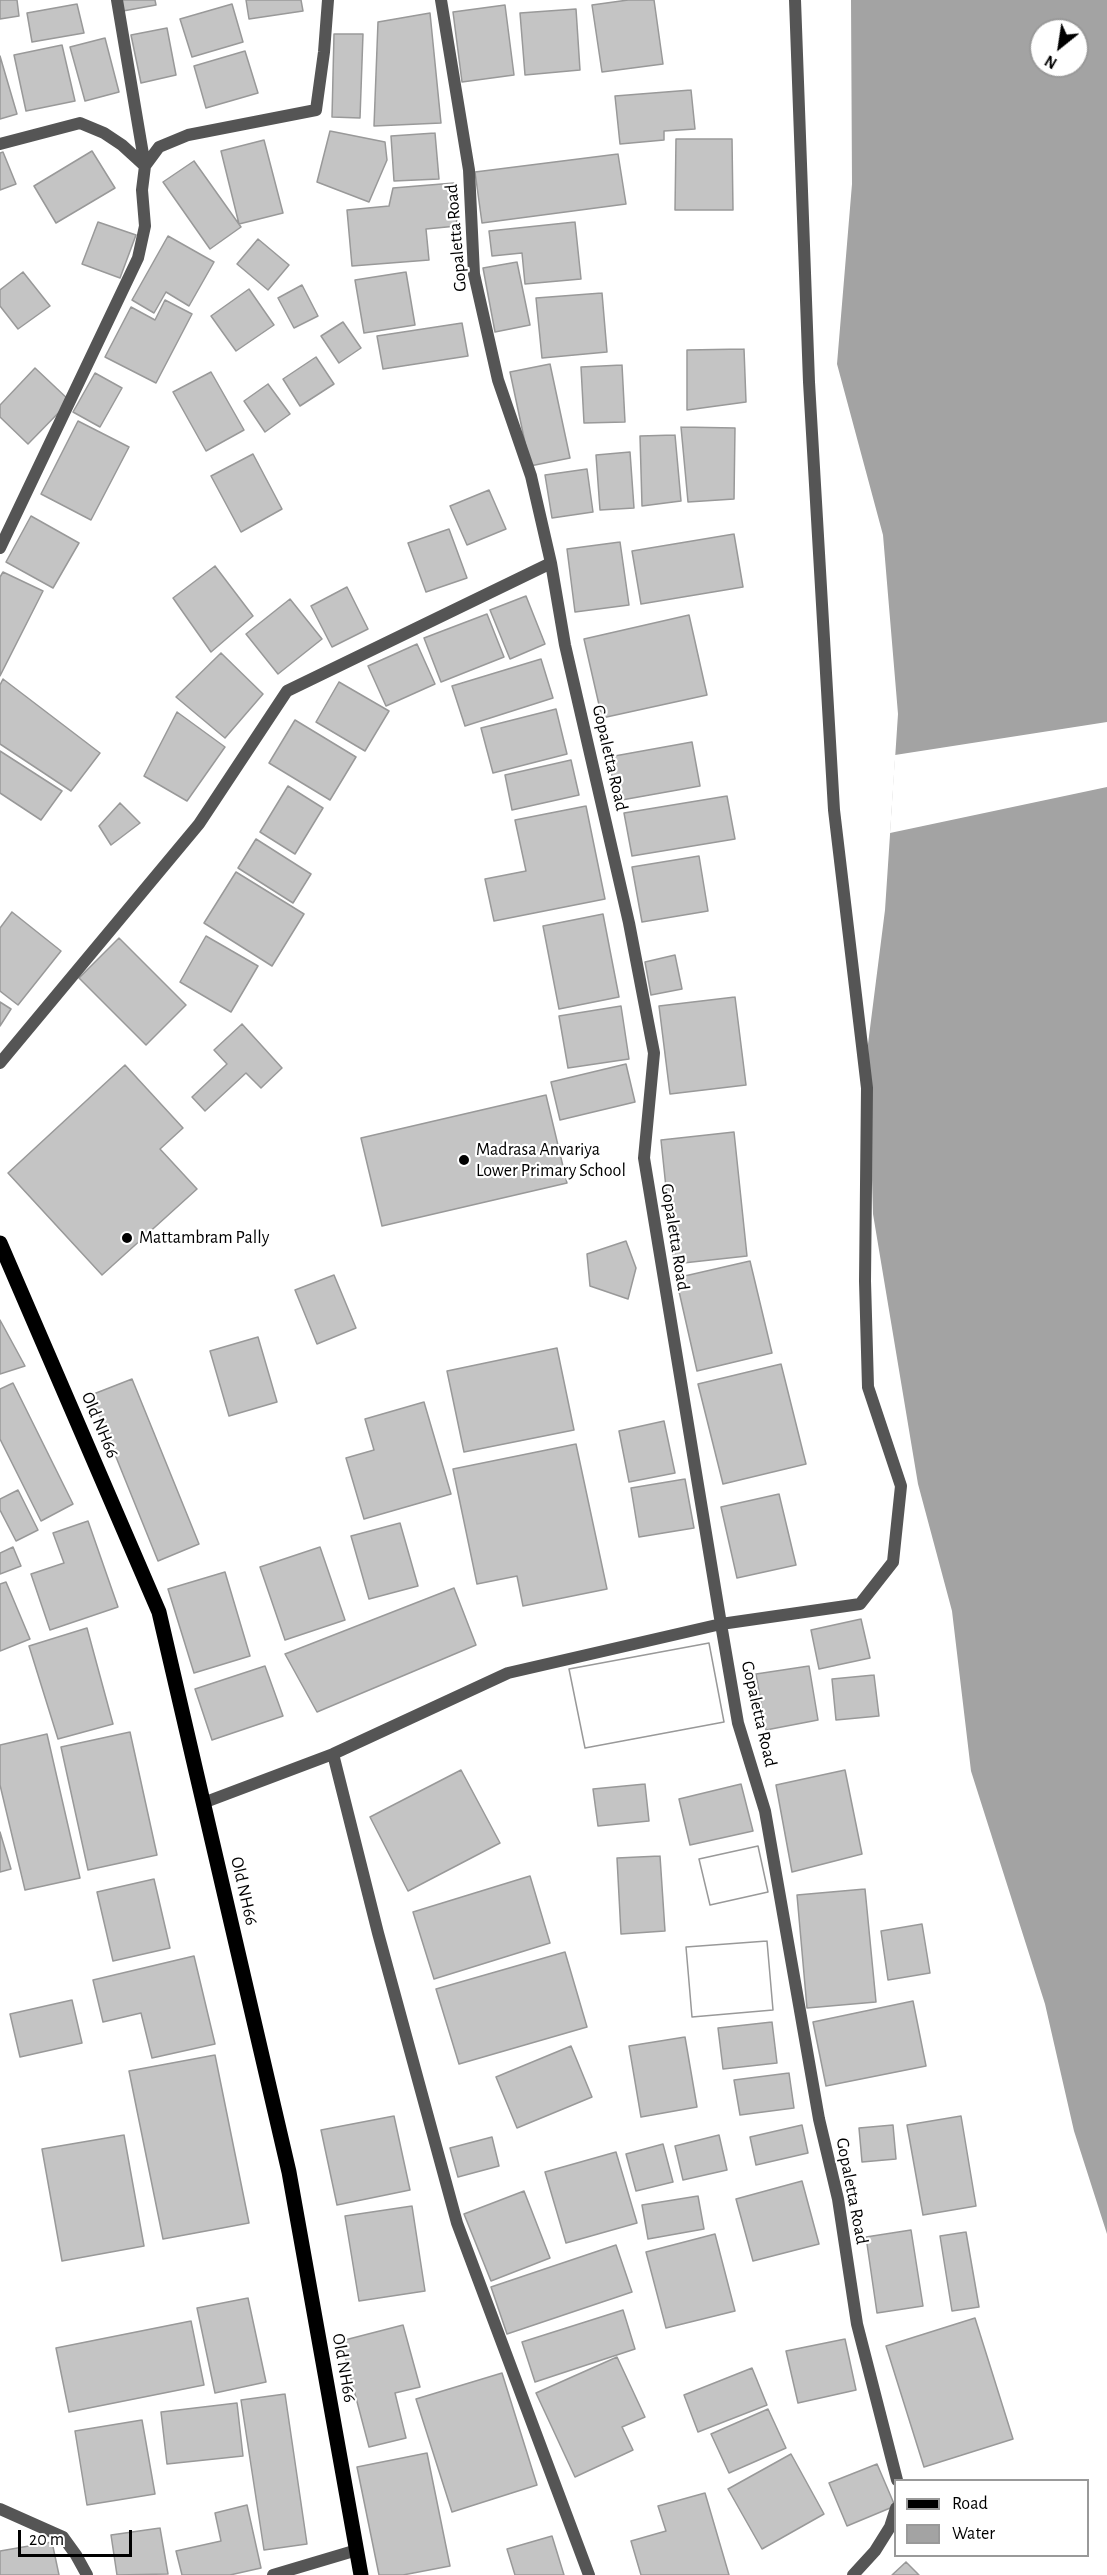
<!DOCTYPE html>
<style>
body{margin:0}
#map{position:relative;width:1107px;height:2575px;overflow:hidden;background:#fff;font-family:"Alegreya Sans",sans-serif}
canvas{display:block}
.legend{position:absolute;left:894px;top:2479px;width:195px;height:78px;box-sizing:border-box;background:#fff;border:2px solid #999;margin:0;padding:8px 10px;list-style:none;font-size:18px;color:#000}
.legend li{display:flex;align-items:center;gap:12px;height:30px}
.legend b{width:30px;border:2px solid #999}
.north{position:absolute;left:1029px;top:18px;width:60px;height:60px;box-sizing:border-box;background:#fff;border:2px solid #999;border-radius:50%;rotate:210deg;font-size:16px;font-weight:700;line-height:24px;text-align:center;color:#000}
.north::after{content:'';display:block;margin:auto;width:21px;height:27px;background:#000;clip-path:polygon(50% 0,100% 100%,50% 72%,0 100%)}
.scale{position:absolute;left:18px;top:2530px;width:114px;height:27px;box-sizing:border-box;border:3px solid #000;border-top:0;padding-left:8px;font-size:18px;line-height:21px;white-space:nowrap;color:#000;-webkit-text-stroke:4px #fff;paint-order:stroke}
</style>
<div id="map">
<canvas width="1107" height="2575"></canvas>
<ul class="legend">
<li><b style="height:8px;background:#000"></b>Road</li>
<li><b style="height:16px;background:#a3a3a3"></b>Water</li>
</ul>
<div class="north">N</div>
<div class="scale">20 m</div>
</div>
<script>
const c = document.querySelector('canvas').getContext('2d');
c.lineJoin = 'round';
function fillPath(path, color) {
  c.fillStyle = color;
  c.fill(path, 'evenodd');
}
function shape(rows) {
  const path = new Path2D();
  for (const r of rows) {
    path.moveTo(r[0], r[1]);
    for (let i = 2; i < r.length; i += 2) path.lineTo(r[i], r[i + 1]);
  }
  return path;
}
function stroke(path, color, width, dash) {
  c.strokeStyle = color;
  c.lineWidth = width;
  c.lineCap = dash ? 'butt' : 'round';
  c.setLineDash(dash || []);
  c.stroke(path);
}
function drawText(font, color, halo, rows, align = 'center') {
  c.font = font + ' "Alegreya Sans",sans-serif';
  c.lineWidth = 4.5;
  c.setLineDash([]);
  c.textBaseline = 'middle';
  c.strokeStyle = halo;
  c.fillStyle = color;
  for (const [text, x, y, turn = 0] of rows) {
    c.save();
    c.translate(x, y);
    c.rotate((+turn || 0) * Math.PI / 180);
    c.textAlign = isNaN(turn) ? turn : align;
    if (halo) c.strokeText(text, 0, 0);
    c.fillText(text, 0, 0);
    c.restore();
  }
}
const water = shape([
 [851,0,1107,0,1107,2234,1074,2131,1045,2004,971,1771,952,1611,918,1484,873,1214,868,1044,885,910,898,714,883,535,837,364,852,184],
 [1041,30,1077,30,1077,66,1041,66]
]);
const pier = shape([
 [1107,722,1107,787,890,833,895,755]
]);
const building = shape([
 [0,0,17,0,19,16,0,19,0,0],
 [121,0,155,0,156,5,123,11,121,0],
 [246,0,301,0,303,11,249,19,246,0],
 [628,0,654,0,663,64,602,72,592,5,628,0],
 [77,4,84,33,32,42,27,13,77,4],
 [232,4,243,42,192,57,180,19,232,4],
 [505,5,514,75,462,82,453,12,505,5],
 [576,9,580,70,525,75,520,13,576,9],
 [430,13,441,123,374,126,378,22,430,13],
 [167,28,176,75,141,83,131,35,167,28],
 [334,34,363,34,360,118,332,117,334,34],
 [105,38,119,92,85,101,70,47,105,38],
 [62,45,75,101,26,111,14,55,62,45],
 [245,51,258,93,206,108,194,66,245,51],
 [0,56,17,114,0,119,0,56],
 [691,90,695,129,664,131,664,140,620,144,615,96,691,90],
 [330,131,385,142,387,160,369,202,317,182,330,131],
 [435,133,439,179,394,181,391,136,435,133],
 [676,139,732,139,733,210,675,210,676,139],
 [264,140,283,213,239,224,221,151,264,140],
 [92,151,115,188,56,223,34,186,92,151],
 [3,152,16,184,0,190,0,153,3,152],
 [618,154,626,204,482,223,475,172,618,154],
 [194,161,241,227,210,249,163,182,194,161],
 [454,183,457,226,426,229,429,260,352,266,347,210,389,206,393,188,454,183],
 [98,222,136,235,120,278,82,264,98,222],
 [575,222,581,279,525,284,522,253,492,256,489,231,575,222],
 [168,236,214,262,189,306,166,292,154,313,132,300,168,236],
 [258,239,289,265,268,290,237,264,258,239],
 [517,262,530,325,495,332,483,268,517,262],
 [23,272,50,306,18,329,0,306,0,290,23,272],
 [406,272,415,325,364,333,355,280,406,272],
 [302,285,318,316,294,328,278,298,302,285],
 [249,289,274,325,236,351,211,316,249,289],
 [602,293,607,352,542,358,536,298,602,293],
 [165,300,192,314,156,383,105,357,131,307,155,320,165,300],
 [343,322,361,348,339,363,321,336,343,322],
 [462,323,468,356,383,369,377,336,462,323],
 [744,349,746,402,687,410,687,350,744,349],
 [316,357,334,384,300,406,283,379,316,357],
 [550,364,570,458,530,466,510,372,550,364],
 [622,365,625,422,584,423,581,367,622,365],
 [35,368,70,401,28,444,0,417,0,405,35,368],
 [211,372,244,430,206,451,173,392,211,372],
 [95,373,122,388,100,427,73,412,95,373],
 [268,384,290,414,265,432,244,401,268,384],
 [78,421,129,447,91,520,41,494,78,421],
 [681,427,735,428,734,499,688,502,681,427],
 [675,435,681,501,642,506,640,436,675,435],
 [630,452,634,508,600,510,596,455,630,452],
 [253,454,282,509,241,532,211,476,253,454],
 [587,469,593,512,552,518,545,475,587,469],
 [489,490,506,529,467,545,450,506,489,490],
 [31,516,79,543,53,588,6,562,31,516],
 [449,529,467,578,426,592,408,543,449,529],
 [734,534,743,587,641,604,632,551,734,534],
 [620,542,629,605,575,612,567,549,620,542],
 [215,566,253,616,211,652,173,598,215,566],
 [3,572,43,591,0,676,0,577,3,572],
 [347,587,368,629,332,647,311,606,347,587],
 [526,596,545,644,510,659,490,610,526,596],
 [290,599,322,639,278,674,246,634,290,599],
 [487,614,504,657,441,682,424,638,487,614],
 [689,615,707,695,602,718,584,639,689,615],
 [417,644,435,684,386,706,368,666,417,644],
 [221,653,263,694,225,738,176,697,221,653],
 [541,659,553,698,465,726,452,686,541,659],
 [3,679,100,753,71,791,0,744,0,685,3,679],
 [339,682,389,711,365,751,316,722,339,682],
 [556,709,567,754,493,773,481,728,556,709],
 [177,712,225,747,187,801,144,776,177,712],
 [295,720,356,757,330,800,269,763,295,720],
 [692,742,700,786,616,801,609,757,692,742],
 [0,751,62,791,41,820,0,793,0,751],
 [571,760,579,795,512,810,505,775,571,760],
 [288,786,323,808,295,854,260,832,288,786],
 [727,796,735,839,632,856,624,813,727,796],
 [120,803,140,823,111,845,99,826,120,803],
 [586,806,605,899,494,921,485,879,526,871,515,820,586,806],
 [256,839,311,874,293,903,238,868,256,839],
 [699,856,708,911,642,922,632,867,699,856],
 [236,872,304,914,272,966,204,923,236,872],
 [12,912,61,951,18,1005,0,991,0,928,12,912],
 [603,914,619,997,559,1009,543,926,603,914],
 [206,936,258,966,231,1012,180,982,206,936],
 [119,938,186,1005,146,1045,79,978,119,938],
 [675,955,682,989,651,995,645,962,675,955],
 [735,997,746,1085,670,1094,659,1006,735,997],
 [0,1002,11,1009,0,1026,0,1002],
 [621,1006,629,1059,568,1068,559,1016,621,1006],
 [242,1024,282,1068,261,1088,246,1073,205,1111,192,1097,227,1064,214,1050,242,1024],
 [626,1064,635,1102,560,1120,551,1082,626,1064],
 [125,1065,183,1128,160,1149,197,1189,102,1275,8,1173,125,1065],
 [546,1095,567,1183,382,1226,361,1138,546,1095],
 [734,1132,747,1256,674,1264,661,1140,734,1132],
 [626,1241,636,1268,628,1299,590,1286,587,1254,626,1241],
 [750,1261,772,1353,697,1371,676,1278,750,1261],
 [334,1275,356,1328,317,1344,295,1290,334,1275],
 [0,1320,25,1366,0,1374,0,1320],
 [258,1337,277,1402,229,1416,210,1351,258,1337],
 [557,1348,574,1430,464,1452,447,1371,557,1348],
 [781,1364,806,1464,723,1484,698,1384,781,1364],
 [132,1379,199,1544,158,1561,91,1395,132,1379],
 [13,1383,73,1504,41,1521,0,1439,0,1389,13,1383],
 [424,1402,451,1494,364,1519,346,1458,374,1450,365,1419,424,1402],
 [664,1421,675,1473,629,1482,619,1431,664,1421],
 [576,1444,607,1589,523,1606,517,1576,477,1584,453,1469,576,1444],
 [685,1479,694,1528,639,1537,631,1488,685,1479],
 [18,1490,38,1530,16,1541,0,1510,0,1499,18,1490],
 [779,1494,796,1565,737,1578,721,1507,779,1494],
 [88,1521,118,1607,50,1630,31,1574,64,1563,53,1533,88,1521],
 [400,1523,418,1586,369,1599,351,1536,400,1523],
 [13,1547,21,1566,0,1574,0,1553,13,1547],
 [320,1547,345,1620,285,1640,260,1567,320,1547],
 [225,1572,250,1656,194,1673,168,1589,225,1572],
 [6,1582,30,1639,0,1651,0,1584,6,1582],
 [454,1588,476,1645,317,1712,285,1654,454,1588],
 [861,1619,870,1658,819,1669,811,1630,861,1619],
 [87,1628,113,1724,58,1739,29,1646,87,1628],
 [709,1643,724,1722,585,1748,569,1669,709,1643],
 [709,1643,724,1722,585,1748,569,1669,709,1643],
 [265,1666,283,1716,212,1740,195,1689,265,1666],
 [809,1666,818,1720,766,1730,756,1674,809,1666],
 [874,1675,879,1716,836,1720,832,1679,874,1675],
 [130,1732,157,1855,88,1870,61,1747,130,1732],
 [47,1734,80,1878,25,1890,0,1785,0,1745,47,1734],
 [461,1770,500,1843,408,1891,370,1817,461,1770],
 [845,1770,862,1854,792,1872,776,1785,845,1770],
 [645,1784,649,1821,598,1826,593,1789,645,1784],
 [741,1784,753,1831,690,1845,679,1799,741,1784],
 [0,1832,11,1869,0,1872,0,1832],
 [758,1846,768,1892,710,1905,699,1859,758,1846],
 [758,1846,768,1892,710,1905,699,1859,758,1846],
 [660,1856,665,1931,621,1934,617,1858,660,1856],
 [530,1876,550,1943,434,1979,413,1912,530,1876],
 [154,1879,170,1948,113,1961,97,1892,154,1879],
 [865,1889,876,2002,807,2008,797,1895,865,1889],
 [922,1924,930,1973,888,1980,881,1931,922,1924],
 [767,1941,773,2010,692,2017,686,1947,767,1941],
 [767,1941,773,2010,692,2017,686,1947,767,1941],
 [565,1952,587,2027,459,2064,436,1989,565,1952],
 [194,1956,215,2044,152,2058,141,2013,103,2022,93,1980,194,1956],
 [72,2000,82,2043,20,2057,10,2014,72,2000],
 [913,2001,926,2066,826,2086,813,2022,913,2001],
 [772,2022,777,2063,723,2069,718,2028,772,2022],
 [685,2037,697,2107,641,2117,629,2046,685,2037],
 [571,2046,592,2097,517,2128,496,2077,571,2046],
 [215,2055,249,2223,163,2239,129,2071,215,2055],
 [789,2073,794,2108,740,2115,734,2080,789,2073],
 [394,2116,410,2190,337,2205,321,2130,394,2116],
 [961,2116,976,2206,923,2215,907,2125,961,2116],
 [802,2125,808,2153,756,2165,750,2137,802,2125],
 [893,2125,896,2159,862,2162,859,2128,893,2125],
 [124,2135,144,2246,62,2261,42,2149,124,2135],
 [719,2135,727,2170,683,2180,675,2146,719,2135],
 [492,2137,499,2166,458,2177,450,2148,492,2137],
 [663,2144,673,2182,636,2191,626,2154,663,2144],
 [616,2152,637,2223,566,2243,545,2172,616,2152],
 [802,2181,819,2244,753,2261,736,2199,802,2181],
 [524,2191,550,2258,491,2281,464,2214,524,2191],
 [698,2196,704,2229,648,2239,642,2205,698,2196],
 [412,2206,425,2291,359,2301,345,2216,412,2206],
 [911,2230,923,2306,877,2313,866,2237,911,2230],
 [966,2232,979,2307,952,2311,940,2236,966,2232],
 [715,2234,735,2311,666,2328,646,2252,715,2234],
 [616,2245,632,2292,507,2334,491,2287,616,2245],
 [248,2298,266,2382,215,2393,197,2308,248,2298],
 [623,2310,635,2349,535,2382,522,2342,623,2310],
 [975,2318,1013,2439,924,2467,886,2346,975,2318],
 [191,2321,204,2385,69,2412,56,2348,191,2321],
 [403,2325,420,2387,395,2393,406,2438,369,2447,341,2341,403,2325],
 [845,2339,856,2390,798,2403,786,2351,845,2339],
 [617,2357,645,2417,622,2427,633,2450,575,2477,536,2393,617,2357],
 [752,2368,767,2405,698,2432,684,2395,752,2368],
 [502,2373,537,2485,452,2512,416,2399,502,2373],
 [285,2394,307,2544,264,2550,241,2400,285,2394],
 [237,2403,243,2456,167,2464,161,2412,237,2403],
 [768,2409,786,2448,729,2473,711,2434,768,2409],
 [142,2420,155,2494,87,2505,75,2431,142,2420],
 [427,2453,450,2566,403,2575,379,2575,357,2467,427,2453],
 [791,2454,824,2514,762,2549,728,2489,791,2454],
 [877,2464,895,2506,847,2526,829,2483,877,2464],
 [705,2493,729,2575,641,2575,631,2541,666,2531,658,2506,705,2493],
 [247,2505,261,2568,230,2575,182,2575,176,2551,221,2541,215,2513,247,2505],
 [160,2528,168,2574,117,2575,111,2535,160,2528],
 [552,2536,564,2575,515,2575,507,2549,552,2536],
 [52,2542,59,2575,0,2575,0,2551,52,2542],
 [906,2562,919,2575,892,2575,906,2562]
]);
const minor = shape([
 [117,0,145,166],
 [441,0,469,170,474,274,498,380,531,476,551,563,565,645,629,923,654,1053,644,1158,721,1624,738,1723,765,1811,819,2119,838,2199,857,2324,897,2480],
 [0,144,80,123,104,133,122,145,145,166],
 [0,548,138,258,145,226,142,190,145,166,159,147,188,135,316,110,324,52,328,0],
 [0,1063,199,824,287,691,551,563],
 [333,1754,378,1933,457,2223,589,2575],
 [203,1803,333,1754,508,1673,721,1624,860,1604,893,1562,901,1486,868,1387,865,1281,867,1088,834,810,809,382,795,0],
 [0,2509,63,2537,76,2555,87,2575],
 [273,2575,357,2550],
 [853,2575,875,2551,890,2527,896,2508]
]);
const primary = shape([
 [0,1243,159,1612,289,2172,361,2575]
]);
const markers = [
 [464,1160,6,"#000"],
 [127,1238,6,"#000"]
];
const streetNames = [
 ["Gopaletta Road",456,238,-95],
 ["Gopaletta Road",610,758,77],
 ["Gopaletta Road",675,1237,81],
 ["Old NH66",100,1425,67],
 ["Gopaletta Road",759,1714,77],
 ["Old NH66",244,1891,77],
 ["Gopaletta Road",852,2191,79],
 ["Old NH66",344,2368,80]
];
const poiNames = [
 ["Madrasa Anvariya",476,1150],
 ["Lower Primary School",476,1171],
 ["Mattambram Pally",139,1238]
];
fillPath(water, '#a3a3a3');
fillPath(pier, '#fff');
fillPath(building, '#c4c4c4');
stroke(building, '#999', 1.5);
stroke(minor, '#555', 12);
stroke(primary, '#000', 15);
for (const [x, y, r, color] of markers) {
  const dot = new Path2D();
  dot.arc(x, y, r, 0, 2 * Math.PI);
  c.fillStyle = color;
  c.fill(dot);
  stroke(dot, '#fff', 2);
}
drawText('18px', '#000', '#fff', streetNames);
drawText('18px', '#000', '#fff', poiNames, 'left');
</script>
